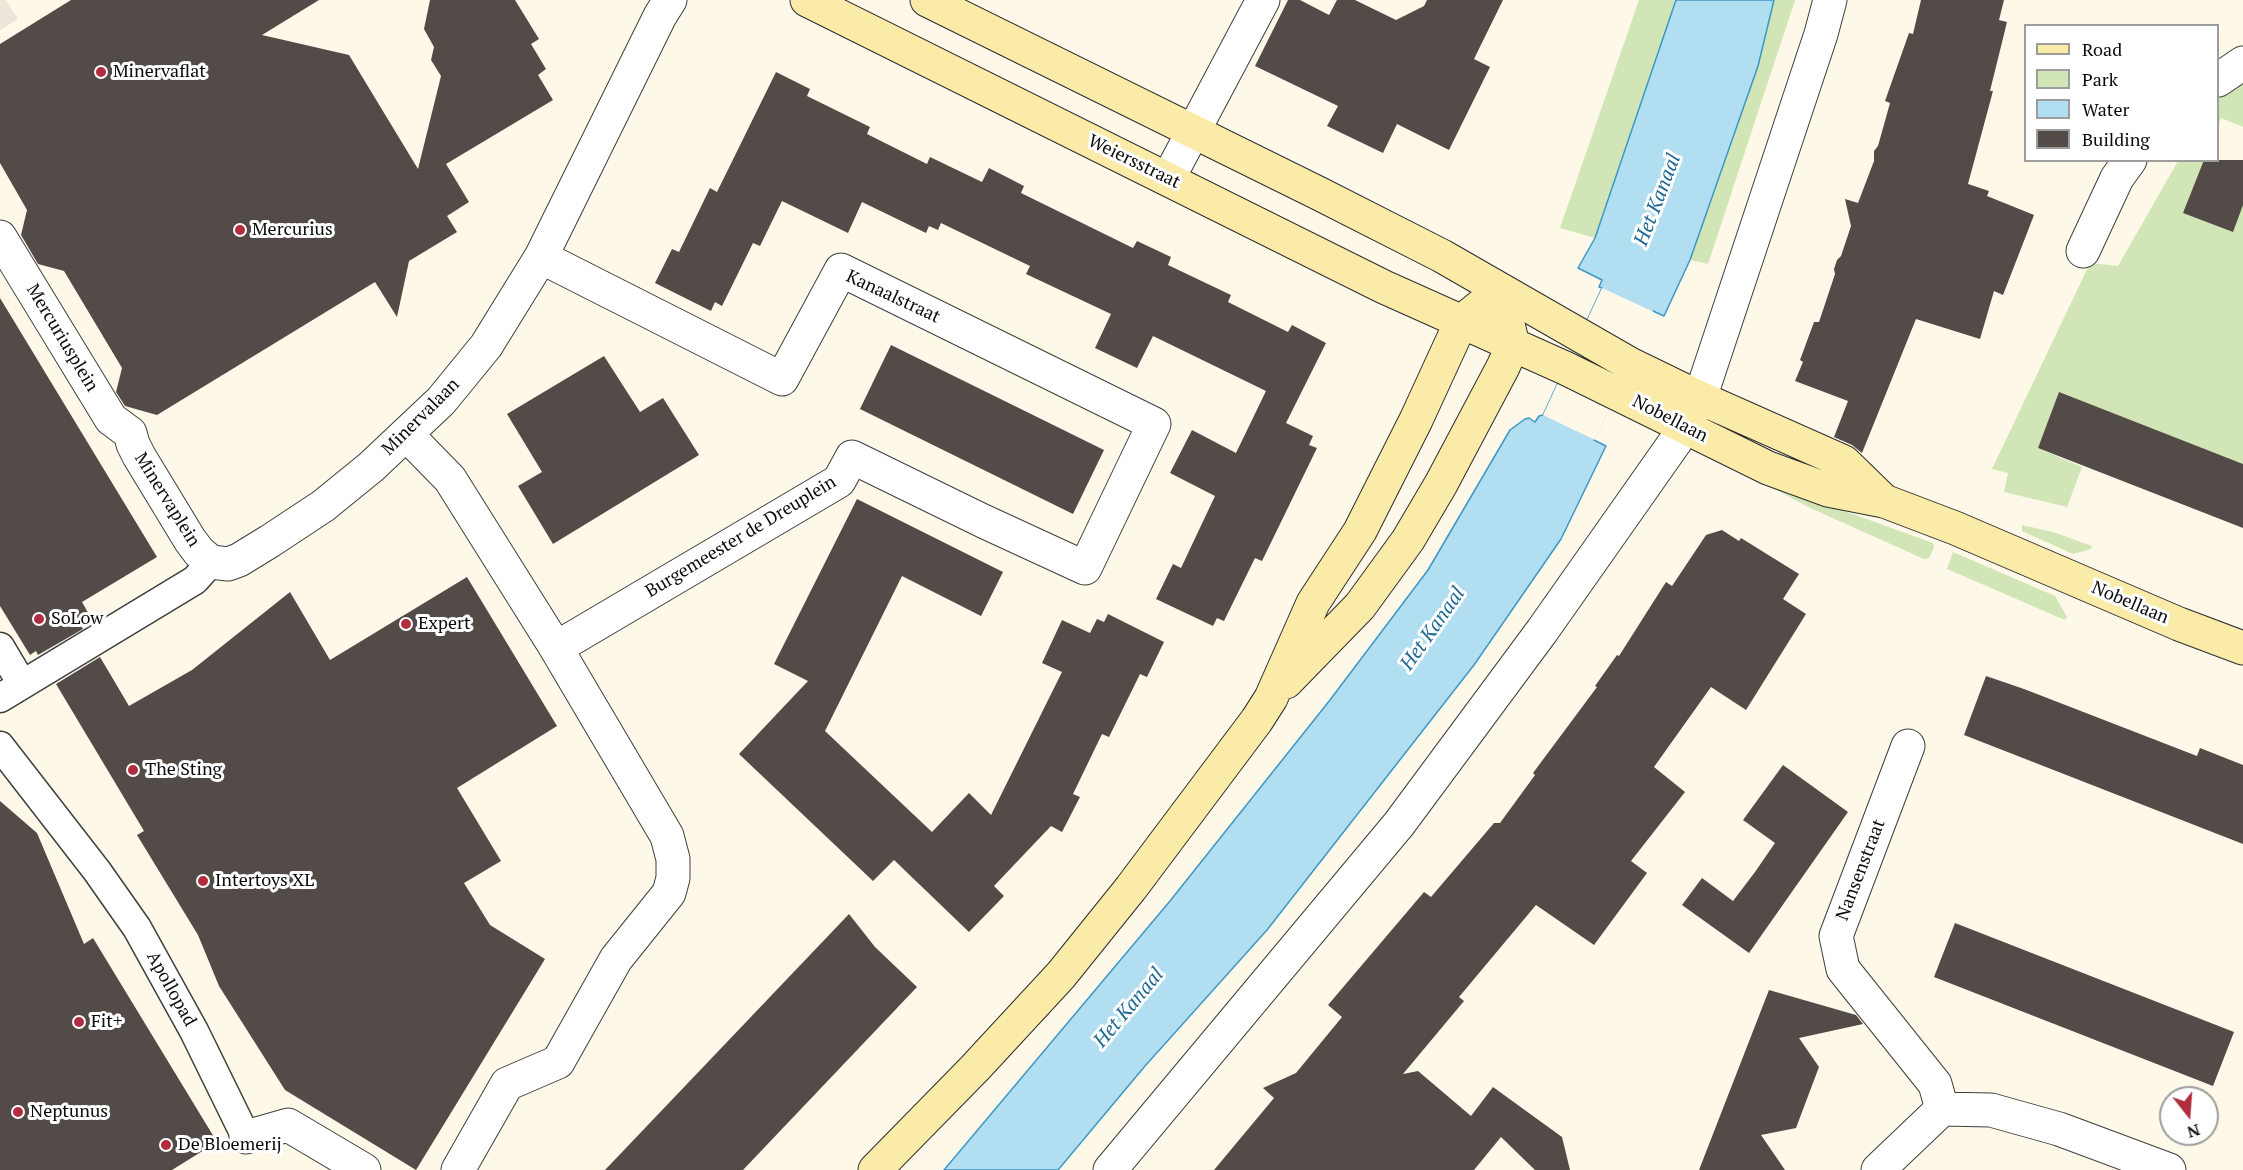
<!DOCTYPE html>
<style>
body{margin:0}
#map{position:relative;width:2243px;height:1170px;overflow:hidden;background:#fef8e9;font-family:"PT Serif",serif}
canvas{display:block}
.legend{position:absolute;left:2024px;top:24px;width:195px;height:138px;box-sizing:border-box;background:#fff;border:2px solid #9d9d9d;margin:0;padding:8px 10px;list-style:none;font-size:18px;color:#0b0b0b}
.legend li{display:flex;align-items:center;gap:12px;height:30px}
.legend b{width:30px;border:2px solid #9d9d9d}
.north{position:absolute;left:2159px;top:1086px;width:60px;height:60px;box-sizing:border-box;background:#fff;border:2px solid #9d9d9d;border-radius:50%;rotate:163deg;font-size:16px;font-weight:700;line-height:24px;text-align:center;color:#0b0b0b}
.north::after{content:'';display:block;margin:auto;width:21px;height:27px;background:#b12c3c;clip-path:polygon(50% 0,100% 100%,50% 72%,0 100%)}
</style>
<div id="map">
<canvas width="2243" height="1170"></canvas>
<ul class="legend">
<li><b style="height:8px;background:#faeba8"></b>Road</li>
<li><b style="height:16px;background:#d2e5b6"></b>Park</li>
<li><b style="height:16px;background:#b2def2"></b>Water</li>
<li><b style="height:16px;background:#524b48"></b>Building</li>
</ul>
<div class="north">N</div>
</div>
<script>
const c = document.querySelector('canvas').getContext('2d');
c.lineJoin = 'round';
function fillPath(path, color) {
  c.fillStyle = color;
  c.fill(path, 'evenodd');
}
function shape(rows) {
  const path = new Path2D();
  for (const r of rows) {
    path.moveTo(r[0], r[1]);
    for (let i = 2; i < r.length; i += 2) path.lineTo(r[i], r[i + 1]);
  }
  return path;
}
function stroke(path, color, width, dash) {
  c.strokeStyle = color;
  c.lineWidth = width;
  c.lineCap = dash ? 'butt' : 'round';
  c.setLineDash(dash || []);
  c.stroke(path);
}
function drawText(font, color, halo, rows, align = 'center') {
  c.font = font + ' "PT Serif",serif';
  c.lineWidth = 6;
  c.setLineDash([]);
  c.textBaseline = 'middle';
  c.strokeStyle = halo;
  c.fillStyle = color;
  for (const [text, x, y, turn = 0] of rows) {
    c.save();
    c.translate(x, y);
    c.rotate((+turn || 0) * Math.PI / 180);
    c.textAlign = isNaN(turn) ? turn : align;
    if (halo) c.strokeText(text, 0, 0);
    c.fillText(text, 0, 0);
    c.restore();
  }
}
const green = shape([
 [1639,0,1676,0,1595,238,1560,228],
 [1774,0,1795,0,1708,264,1690,260,1758,66],
 [2243,75,2243,127,2221,118,2218,125,2218,95],
 [2178,161,2204,161,2184,213,2243,205,2243,464,2060,393,2038,448,2082,467,2067,507,2004,492,2008,473,1992,469,2090,263,2118,266],
 [1756,479,1933,543,1934,547,1929,558,1924,559,1808,507],
 [2022,525,2053,532,2092,546,2091,549,2073,554,2022,531],
 [1953,552,2055,596,2067,617,2065,620,1947,569]
]);
const plaza = shape([
 [0,0,6,0,18,19,0,30]
]);
const water = shape([
 [1676,0,1774,0,1758,66,1690,260,1664,316,1653,311,1594,440,1606,446,1561,539,1474,665,1267,930,1145,1066,1058,1170,944,1170,1170,901,1330,700,1428,570,1510,430,1525,419,1529,418,1535,422,1539,416,1543,415,1602,288,1599,287,1602,280,1578,268,1595,238,1676,0]
]);
const pier = shape([
 [1602,288,1654,312,1595,440,1543,415]
]);
const building = shape([
 [71,0,319,0,262,35,349,55,418,169,441,76,431,60,434,47,424,29,430,0,515,0,539,39,531,44,546,69,538,75,553,100,446,164,469,202,447,216,457,232,409,261,397,317,375,282,157,415,125,406,116,392,122,368,64,271,38,264,21,235,27,210,0,163,0,44],
 [1288,0,1300,0,1329,15,1337,0,1355,0,1396,20,1424,6,1427,0,1503,0,1474,59,1490,67,1449,150,1397,124,1383,153,1327,126,1338,106,1255,66],
 [1921,0,2004,0,1999,20,2007,22,1990,91,1993,91,1968,184,1989,191,1987,196,2034,215,2003,295,1994,291,1980,339,1916,319,1862,453,1852,445,1834,437,1848,401,1795,381,1803,362,1800,360,1814,322,1819,322,1835,274,1834,269,1837,260,1841,256,1851,226,1845,199,1858,203,1874,161,1874,151,1878,146,1890,103,1885,101,1909,33,1913,34],
 [776,72,810,89,807,96,870,127,867,134,927,164,930,157,982,182,989,168,1024,186,1021,193,1133,248,1137,241,1171,257,1168,265,1231,295,1228,302,1288,332,1292,325,1326,343,1286,423,1313,436,1309,445,1317,448,1262,561,1255,558,1224,621,1217,618,1213,626,1156,599,1173,564,1181,568,1215,496,1170,473,1192,430,1236,453,1266,391,1153,336,1137,368,1095,348,1111,314,1026,274,1030,266,941,223,938,230,929,226,926,233,862,202,848,233,782,201,760,246,753,243,722,306,715,302,711,311,655,283,672,249,679,252,710,188,717,192],
 [2204,160,2243,160,2243,205,2233,232,2183,213],
 [0,298,157,557,82,602,91,618,80,624,83,629,38,655,36,651,30,655,0,606],
 [891,345,1104,450,1073,514,860,409],
 [604,356,640,412,663,398,699,455,553,544,518,486,542,472,507,414],
 [2059,392,2243,464,2243,528,2038,448],
 [857,499,1003,572,981,616,902,576,825,731,932,832,969,793,991,815,1062,672,1042,663,1062,620,1090,633,1097,619,1104,622,1108,614,1164,642,1147,677,1140,674,1109,737,1102,734,1073,794,1080,797,1062,832,1051,826,994,886,1004,896,969,932,894,860,873,881,739,754,808,681,774,664],
 [1722,530,1739,541,1741,538,1799,574,1783,599,1806,614,1746,710,1711,687,1654,767,1685,792,1631,861,1647,873,1594,945,1536,905,1459,997,1464,1001,1403,1074,1418,1071,1471,1116,1493,1087,1562,1137,1570,1170,1535,1170,1501,1137,1474,1170,1214,1170,1274,1098,1263,1088,1296,1073,1342,1017,1328,1005,1424,892,1431,897,1494,823,1500,823,1535,775,1533,773,1597,687,1595,686,1617,655,1619,656,1666,582,1672,586,1706,535],
 [467,577,557,726,457,788,501,861,464,883,490,925,545,959,416,1170,285,1090,219,986,198,935,137,835,144,831,56,684,100,657,129,706,192,670,290,592,330,660],
 [1986,676,2024,689,2197,756,2200,748,2243,765,2243,844,1964,735],
 [1783,765,1848,812,1749,953,1682,905,1702,878,1733,901,1755,872,1775,843,1743,820],
 [0,801,37,833,84,944,93,938,217,1142,172,1170,0,1170],
 [849,914,875,947,917,987,743,1170,605,1170],
 [1955,923,2234,1032,2213,1086,1934,977],
 [1769,990,1856,1015,1863,1024,1799,1038,1819,1067,1796,1128,1761,1135,1785,1170,1699,1170]
]);
const pedestrian = shape([
 [0,647,22,684],
 [0,698,195,580,211,562],
 [0,746,97,871,137,928,194,1031,246,1137]
]);
const minor = shape([
 [2218,80,2243,63],
 [1168,179,1263,0],
 [0,237,111,419,130,433,133,444,139,456,190,540,199,552,211,562,228,564,239,560,270,541,323,506,371,467,441,401,486,346,541,257,660,16,670,0],
 [2083,251,2117,178,2130,160],
 [406,434,450,479,556,648],
 [1908,746,1836,936,1843,969,1935,1084,1942,1109],
 [246,1137,288,1125,364,1170],
 [458,1170,507,1084,558,1062,616,959,669,893,673,878,673,859,667,836,556,648,839,481,852,457,983,521,1085,568,1154,424,841,270,782,379,541,257],
 [1110,1170,1399,824,1542,631,1675,442,1700,398,1821,34,1830,0],
 [1878,1170,1942,1109,1991,1110,2059,1129,2169,1170]
]);
const secondary = shape([
 [807,0,1384,287,1565,368,1768,468,1828,490,1884,501,1955,528,2179,624,2243,648],
 [927,0,1318,193,1442,256,1630,364,1700,398,1844,462,1884,501],
 [1286,682,1360,606,1408,540,1441,484,1503,367,1513,345,1508,324],
 [875,1170,975,1068,1061,975,1131,888,1257,720,1271,698,1313,603,1360,531,1416,420,1461,322,1499,291]
]);
const markers = [
 [101,72,6,"#b12c3c"],
 [240,230,6,"#b12c3c"],
 [39,619,6,"#b12c3c"],
 [406,624,6,"#b12c3c"],
 [133,770,6,"#b12c3c"],
 [203,881,6,"#b12c3c"],
 [79,1022,6,"#b12c3c"],
 [18,1112,6,"#b12c3c"],
 [166,1145,6,"#b12c3c"]
];
const poiNames = [
 ["Minervaflat",113,72],
 ["Mercurius",252,230],
 ["SoLow",51,619],
 ["Expert",418,624],
 ["The Sting",145,770],
 ["Intertoys XL",215,881],
 ["Fit+",91,1022],
 ["Neptunus",30,1112],
 ["De Bloemerij",178,1145]
];
const streetNames = [
 ["Weiersstraat",1134,162,26],
 ["Kanaalstraat",893,297,25],
 ["Mercuriusplein",62,338,59],
 ["Minervalaan",421,417,-45],
 ["Nobellaan",1670,419,27],
 ["Minervaplein",167,500,58],
 ["Burgemeester de Dreuplein",741,537,-31],
 ["Nobellaan",2130,603,23],
 ["Nansenstraat",1861,870,-69],
 ["Apollopad",171,989,61]
];
const waterNames = [
 ["Het Kanaal",1658,200,-69],
 ["Het Kanaal",1433,629,-55],
 ["Het Kanaal",1129,1008,-50]
];
fillPath(green, '#d2e5b6');
fillPath(plaza, '#ece6da');
fillPath(water, '#b2def2');
stroke(water, '#3d97c4', 1.5);
fillPath(pier, '#fef8e9');
fillPath(building, '#524b48');
stroke(pedestrian, '#3e3e3e', 31);
stroke(minor, '#3e3e3e', 35);
stroke(secondary, '#2d2d2d', 35);
stroke(pedestrian, '#fff', 28);
stroke(minor, '#fff', 33);
stroke(secondary, '#faeba8', 33);
for (const [x, y, r, color] of markers) {
  const dot = new Path2D();
  dot.arc(x, y, r, 0, 2 * Math.PI);
  c.fillStyle = color;
  c.fill(dot);
  stroke(dot, '#fff', 2);
}
drawText('18px', '#0b0b0b', '#fff', poiNames, 'left');
drawText('18px', '#0b0b0b', '#fff', streetNames);
drawText('italic 20px', '#1d6893', '#fff', waterNames);
</script>
